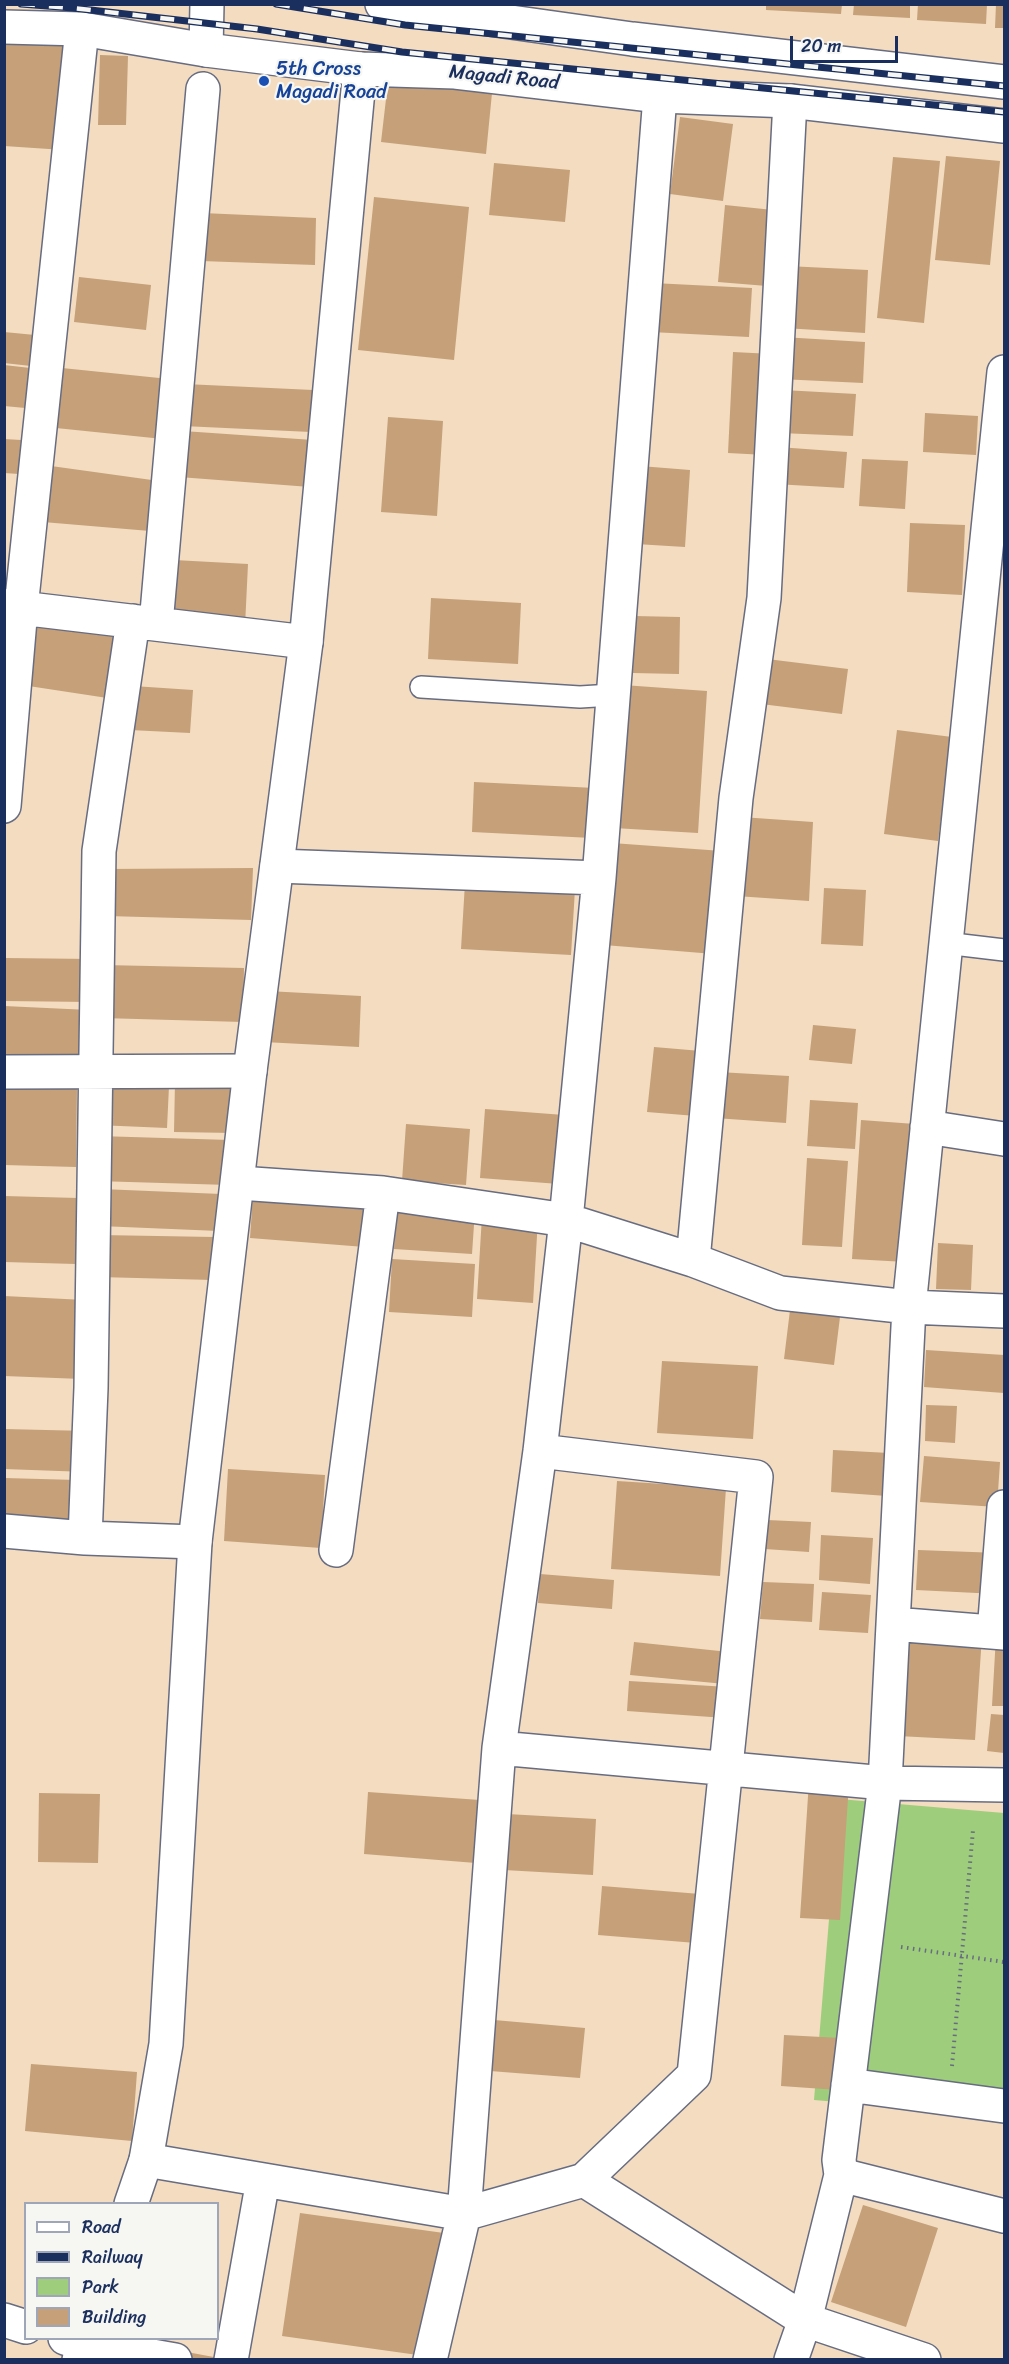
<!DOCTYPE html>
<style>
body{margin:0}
#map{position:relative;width:1009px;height:2364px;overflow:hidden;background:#f3dcc0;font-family:Sriracha,sans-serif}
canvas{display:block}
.frame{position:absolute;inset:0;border:6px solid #1b2f5e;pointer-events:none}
.legend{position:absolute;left:24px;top:2202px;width:195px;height:138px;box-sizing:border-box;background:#f6f6f2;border:2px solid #9ea6b7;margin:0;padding:8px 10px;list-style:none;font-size:18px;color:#1b2f5e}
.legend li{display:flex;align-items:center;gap:12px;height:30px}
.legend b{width:30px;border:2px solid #9ea6b7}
.scale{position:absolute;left:790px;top:36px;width:108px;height:27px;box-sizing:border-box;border:3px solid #1b2f5e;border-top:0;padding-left:8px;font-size:18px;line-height:21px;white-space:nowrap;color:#1b2f5e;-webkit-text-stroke:4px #f6f6f2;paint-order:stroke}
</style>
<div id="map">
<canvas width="1009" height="2364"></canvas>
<div class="frame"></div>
<ul class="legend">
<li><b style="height:8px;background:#fff"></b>Road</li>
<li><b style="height:8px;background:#1b2f5e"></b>Railway</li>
<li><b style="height:16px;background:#9ece7c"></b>Park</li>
<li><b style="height:16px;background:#c5a079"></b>Building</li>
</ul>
<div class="scale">20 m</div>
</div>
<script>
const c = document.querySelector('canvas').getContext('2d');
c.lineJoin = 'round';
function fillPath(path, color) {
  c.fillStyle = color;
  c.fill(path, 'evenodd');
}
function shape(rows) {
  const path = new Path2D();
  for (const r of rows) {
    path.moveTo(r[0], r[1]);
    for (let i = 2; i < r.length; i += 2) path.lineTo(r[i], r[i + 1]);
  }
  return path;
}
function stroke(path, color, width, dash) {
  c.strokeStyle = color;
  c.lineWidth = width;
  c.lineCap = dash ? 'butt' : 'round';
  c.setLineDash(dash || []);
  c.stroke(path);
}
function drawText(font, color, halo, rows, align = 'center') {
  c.font = font + ' Sriracha,sans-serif';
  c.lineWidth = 4.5;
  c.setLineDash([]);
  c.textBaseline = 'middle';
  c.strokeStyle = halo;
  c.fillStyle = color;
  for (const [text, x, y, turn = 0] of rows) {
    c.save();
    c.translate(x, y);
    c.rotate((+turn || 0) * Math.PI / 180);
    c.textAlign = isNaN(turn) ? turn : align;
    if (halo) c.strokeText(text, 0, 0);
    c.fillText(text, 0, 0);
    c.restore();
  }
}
const green = shape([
 [839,1799,1004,1813,1004,2116,814,2100]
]);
const building = shape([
 [766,4,842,4,841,14,766,10],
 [854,4,910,4,910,18,853,15],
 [918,4,987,4,986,24,917,20],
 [996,4,1004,4,1004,28,995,28],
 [4,42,70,46,64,150,4,146],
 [100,55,128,56,126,125,98,125],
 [388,82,492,93,486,154,381,142],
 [680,117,733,124,723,201,670,194],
 [946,156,1000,161,990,265,935,260],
 [893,157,940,161,924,323,877,318],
 [494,163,570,170,565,222,489,215],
 [374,197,469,207,454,360,358,350],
 [725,205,773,210,767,286,718,282],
 [202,213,316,218,315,265,201,261],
 [787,266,868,270,865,333,784,328],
 [79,277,151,285,146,330,74,322],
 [653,283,752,288,749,337,651,332],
 [4,332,35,335,31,366,4,363],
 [782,337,865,342,863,383,780,379],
 [733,352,772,354,766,455,728,453],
 [4,365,39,369,36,409,4,406],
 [62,368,169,379,163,439,56,428],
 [185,384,313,390,311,432,183,426],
 [783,390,856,394,853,436,780,433],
 [925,413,978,416,976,455,923,452],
 [388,417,443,421,437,516,381,512],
 [183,431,313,440,310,487,179,477],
 [4,439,21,440,19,474,4,473],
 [778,447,847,452,844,488,775,484],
 [862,459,908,461,905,509,859,506],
 [51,466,159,481,150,531,43,522],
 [640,466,690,470,685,547,636,544],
 [910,523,965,525,962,595,907,592],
 [174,560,248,564,245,626,171,622],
 [431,598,521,603,518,664,428,659],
 [634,616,680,617,679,674,633,673],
 [31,622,124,636,114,699,22,685],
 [767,659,848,669,842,714,761,704],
 [623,685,707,691,698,833,614,828],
 [133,686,193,690,190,733,130,730],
 [897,730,952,737,938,841,884,834],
 [474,782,595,788,592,838,472,832],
 [741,817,813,822,809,901,736,896],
 [612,843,722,851,714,954,604,945],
 [253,868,251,920,107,916,107,869],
 [465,883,575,889,571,955,461,949],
 [824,888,866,890,863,946,821,944],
 [4,958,92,959,91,1002,4,1001],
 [103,965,244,968,243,1022,102,1018],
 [267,991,361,996,359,1047,264,1042],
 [4,1006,89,1010,87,1066,4,1063],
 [813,1025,856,1029,852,1064,809,1060],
 [654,1047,701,1051,696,1116,647,1112],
 [718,1072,789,1076,786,1123,715,1118],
 [100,1082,169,1086,167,1128,97,1125],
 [175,1082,235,1083,234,1133,174,1132],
 [4,1086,77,1087,76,1167,4,1165],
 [810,1100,858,1103,855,1149,807,1146],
 [485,1109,564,1115,559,1184,480,1178],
 [861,1120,915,1124,906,1262,852,1259],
 [406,1124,470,1129,466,1185,402,1181],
 [98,1136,230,1140,229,1185,96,1181],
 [807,1158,848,1161,842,1247,802,1245],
 [101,1189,221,1194,219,1231,100,1226],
 [253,1194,369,1203,365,1247,250,1238],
 [4,1196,78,1198,76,1264,4,1262],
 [397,1205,475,1210,472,1254,394,1249],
 [482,1216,538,1219,533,1303,477,1299],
 [100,1235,214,1237,213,1280,99,1277],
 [938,1243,973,1245,971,1290,936,1289],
 [392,1259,475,1264,472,1317,389,1312],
 [4,1296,85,1300,82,1379,4,1376],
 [791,1302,841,1309,834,1365,784,1359],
 [926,1350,1004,1355,1004,1393,924,1387],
 [662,1361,758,1366,753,1439,657,1433],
 [926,1405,957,1406,955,1443,925,1441],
 [4,1429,88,1431,87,1472,4,1469],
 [833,1450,889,1453,887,1496,831,1492],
 [924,1456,1000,1462,997,1507,920,1502],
 [228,1469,325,1475,321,1548,224,1541],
 [4,1478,77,1480,76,1525,4,1523],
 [617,1481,726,1488,720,1576,611,1569],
 [767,1520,811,1522,809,1552,765,1549],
 [821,1535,873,1538,870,1584,819,1580],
 [918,1550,999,1553,997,1594,916,1590],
 [540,1574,614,1580,612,1609,538,1603],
 [763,1582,814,1584,812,1622,760,1619],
 [822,1592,871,1595,868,1633,819,1630],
 [904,1632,982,1636,975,1740,898,1736],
 [996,1636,1004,1636,1004,1706,992,1706],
 [634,1642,729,1652,725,1684,630,1675],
 [629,1681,728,1687,725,1718,627,1711],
 [991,1714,1004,1715,1004,1753,987,1751],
 [809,1781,849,1783,840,1920,800,1918],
 [368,1792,480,1800,476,1863,364,1854],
 [39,1793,100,1794,98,1863,38,1862],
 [507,1814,596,1819,593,1875,504,1870],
 [602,1886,700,1894,696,1943,598,1935],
 [494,2020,585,2028,580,2078,490,2071],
 [784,2035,841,2038,838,2090,781,2086],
 [31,2064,137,2072,132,2141,25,2131],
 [863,2205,938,2228,906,2327,831,2302],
 [300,2213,451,2234,432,2357,282,2336],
 [160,2347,219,2358,219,2360,157,2360]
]);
const path = shape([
 [901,1947,1004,1962],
 [952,2066,973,1830]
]);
const lane = shape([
 [421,687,580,697,612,695],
 [945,943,1004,950]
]);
const street = shape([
 [4,606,306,642],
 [156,624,203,89],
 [4,806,21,608,82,29],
 [277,866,599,878],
 [4,1072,250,1071],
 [927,1127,1004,1139],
 [239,1183,383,1193,566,1220,693,1260,780,1293,909,1307,1004,1311],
 [693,1260,736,798,764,598,790,101],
 [4,1531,85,1538,195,1542],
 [85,1538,91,1388,99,851,133,621],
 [336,1550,383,1193],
 [893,1624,1004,1633],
 [994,1632,1004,1507],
 [499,1748,885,1783,1004,1785],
 [848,2085,1004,2106],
 [146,2160,464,2214,584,2180,694,2075,756,1477,540,1451],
 [841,2175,1004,2216],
 [584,2180,805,2320,924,2360],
 [4,2320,26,2327],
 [65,2338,84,2344,175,2360],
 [231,2360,263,2180],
 [430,2360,464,2214,499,1748,540,1451,566,1220,599,878,660,96],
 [791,2360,805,2320,841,2175,839,2160,885,1783,909,1307,1004,372]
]);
const secondary = shape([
 [206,50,207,4],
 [131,2204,146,2160,166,2044,195,1542,250,1071,306,642,360,69],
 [79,2360,86,2338]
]);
const primary = shape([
 [382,4,632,39,1004,82],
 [4,27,82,29,206,50,360,69,455,72,660,96,790,101,1004,126]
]);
const rail = shape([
 [21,4,73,8,257,29,402,52,1004,112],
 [276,4,405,25,1004,86]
]);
const markers = [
 [264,81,6,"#1a4fb4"]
];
const transitNames = [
 ["5th Cross",276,70],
 ["Magadi Road",276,93]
];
const streetNames = [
 ["Magadi Road",504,78,6]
];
fillPath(green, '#9ece7c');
fillPath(building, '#c5a079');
stroke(lane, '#676c80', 24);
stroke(street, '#676c80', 36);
stroke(secondary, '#676c80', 36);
stroke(primary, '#676c80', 36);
stroke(path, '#676c80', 4, [1.5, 4.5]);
stroke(lane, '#fff', 21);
stroke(street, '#fff', 33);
stroke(secondary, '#fff', 33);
stroke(primary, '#fff', 33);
stroke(rail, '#1b2f5e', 7);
stroke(rail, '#f6f6f2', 4.5, [14]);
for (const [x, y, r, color] of markers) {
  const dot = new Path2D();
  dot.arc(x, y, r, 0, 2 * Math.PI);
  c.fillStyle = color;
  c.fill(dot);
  stroke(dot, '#f6f6f2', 2);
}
drawText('20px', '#164399', '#f6f6f2', transitNames, 'left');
drawText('20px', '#1b2f5e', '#f6f6f2', streetNames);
</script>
